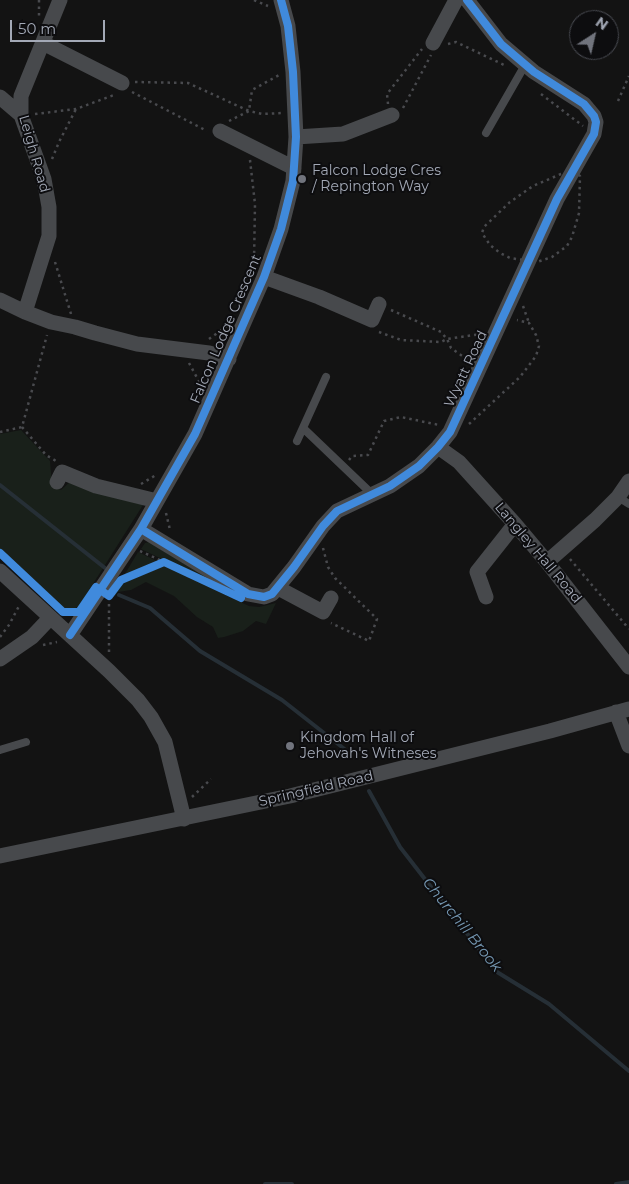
<!DOCTYPE html>
<style>
body{margin:0}
#map{position:relative;width:629px;height:1184px;overflow:hidden;background:#131313;font-family:Montserrat,sans-serif}
canvas{display:block}
.north{position:absolute;left:569px;top:10px;width:50px;height:50px;box-sizing:border-box;background:#0d0d0f;border:1px solid #494b52;border-radius:50%;rotate:35deg;font-size:14px;font-weight:700;line-height:20px;text-align:center;color:#a3a9b6}
.north::after{content:'';display:block;margin:auto;width:18px;height:22px;background:#71747d;clip-path:polygon(50% 0,100% 100%,50% 72%,0 100%)}
.scale{position:absolute;left:10px;top:20px;width:95px;height:22px;box-sizing:border-box;border:2px solid #a3a9b6;border-top:0;padding-left:6px;font-size:15px;line-height:18px;white-space:nowrap;color:#a3a9b6;-webkit-text-stroke:4px #0d0d0f;paint-order:stroke}
</style>
<div id="map">
<canvas width="629" height="1184"></canvas>
<div class="north">N</div>
<div class="scale">50 m</div>
</div>
<script>
const c = document.querySelector('canvas').getContext('2d');
c.lineJoin = 'round';
function fillPath(path, color) {
  c.fillStyle = color;
  c.fill(path, 'evenodd');
}
function shape(rows) {
  const path = new Path2D();
  for (const r of rows) {
    path.moveTo(r[0], r[1]);
    for (let i = 2; i < r.length; i += 2) path.lineTo(r[i], r[i + 1]);
  }
  return path;
}
function stroke(path, color, width, dash) {
  c.strokeStyle = color;
  c.lineWidth = width;
  c.lineCap = dash ? 'butt' : 'round';
  c.setLineDash(dash || []);
  c.stroke(path);
}
function drawText(font, color, halo, rows, align = 'center') {
  c.font = font + ' Montserrat,sans-serif';
  c.lineWidth = 4;
  c.setLineDash([]);
  c.textBaseline = 'middle';
  c.strokeStyle = halo;
  c.fillStyle = color;
  for (const [text, x, y, turn = 0] of rows) {
    c.save();
    c.translate(x, y);
    c.rotate((+turn || 0) * Math.PI / 180);
    c.textAlign = isNaN(turn) ? turn : align;
    if (halo) c.strokeText(text, 0, 0);
    c.fillText(text, 0, 0);
    c.restore();
  }
}
const green = shape([
 [21,430,50,461,52,484,61,490,71,481,140,501,143,505,79,606,74,609,66,609,60,605,0,549,0,434],
 [149,542,229,591,141,549,145,543],
 [138,552,159,562,122,579],
 [164,566,249,606,259,607,276,603,266,624,256,621,243,631,224,637,218,638,213,627,197,617,174,596,146,582,131,590,118,592,114,597,112,596,121,584]
]);
const stream = shape([
 [0,485,105,568],
 [119,595,150,608,200,651,282,700,347,751],
 [369,791,400,847,497,972,549,1004,629,1071],
 [265,1184,292,1184],
 [616,1184,629,1182]
]);
const path = shape([
 [39,0,39,16],
 [254,0,268,6],
 [448,44,456,42,504,65],
 [135,82,188,83,249,111,252,90,281,74],
 [132,92,207,131],
 [541,94,583,126],
 [618,101,629,76],
 [388,104,387,94,422,49],
 [403,108,431,55],
 [35,114,76,109,114,95],
 [229,121,249,111,262,114,283,113],
 [52,159,59,142,76,109],
 [250,160,255,204,254,262],
 [573,171,580,176,579,213,572,237,567,246,552,257,537,262,510,258,500,253,490,245,482,233,484,227,510,202,533,186,561,174,573,171],
 [55,262,71,314],
 [523,306,529,323],
 [391,310,441,332,447,339,451,348,468,360],
 [379,332,401,340,441,342,447,339,481,334],
 [209,339,227,326],
 [189,363,202,387],
 [469,424,520,377,536,356,539,346,536,335,529,323,517,320],
 [22,427,46,455,56,461],
 [0,432,22,427,47,335],
 [349,460,352,456,368,455,384,421,401,417,439,425],
 [141,484,156,475],
 [166,513,170,530],
 [323,548,328,567,335,578,377,619,369,641,331,623],
 [140,551,164,562],
 [570,559,629,629],
 [0,637,9,625,19,606],
 [43,645,57,642],
 [109,652,109,602],
 [192,797,211,779]
]);
const service = shape([
 [486,133,525,65],
 [303,428,372,494],
 [297,441,326,377],
 [618,497,629,504],
 [0,750,26,742]
]);
const minor = shape([
 [43,43,122,83],
 [433,43,456,0],
 [0,97,21,115],
 [220,131,294,168],
 [296,137,343,134,392,115],
 [264,277,319,297,372,320,379,304],
 [0,300,25,312,51,322,75,327,95,333,137,344,209,353,229,359],
 [25,312,49,236,49,207,44,179,21,115,21,96,60,0],
 [438,447,459,462,515,524,547,562,629,667],
 [57,482,62,472,96,486,157,501],
 [141,529,248,594,264,597,272,594,294,567,323,526,337,511,390,486,419,466,438,447,450,432,557,199,594,134,596,122,594,116,584,104,534,72,501,44,467,0],
 [547,562,595,520,618,497,629,481],
 [0,571,109,671,138,700,151,717,165,742,184,819],
 [278,588,323,612,331,598],
 [486,597,477,572,515,524],
 [70,635,141,529,195,434,264,277,281,229,293,181,296,137,293,72,288,26,281,0],
 [0,659,32,637,50,618],
 [616,712,629,746],
 [0,856,290,796,550,731,629,709]
]);
const cycleway = shape([
 [141,529,248,594,264,597,272,594,294,567,323,526,337,511,390,486,419,466,438,447,450,432,557,199,594,134,596,122,594,116,584,104,534,72,501,44,467,0],
 [0,553,63,612,79,612,96,587,109,596,121,580,164,562,241,598],
 [70,635,141,529,195,434,264,277,281,229,293,181,296,137,293,72,288,26,281,0]
]);
const markers = [
 [302,179,5,"#71747d"],
 [290,746,5,"#71747d"]
];
const streetNames = [
 ["Leigh Road",34,154,74],
 ["Falcon Lodge Crescent",226,329,-67],
 ["Wyatt Road",466,369,-65],
 ["Langley Hall Road",538,553,50],
 ["Springfield Road",316,789,-13]
];
const poiNames = [
 ["Falcon Lodge Cres",312,171],
 ["/ Repington Way",312,187],
 ["Kingdom Hall of",300,738],
 ["Jehovah's Witneses",300,754]
];
const waterNames = [
 ["Churchill Brook",462,925,51]
];
fillPath(green, '#19201a');
stroke(stream, '#262f36', 4);
stroke(path, '#494a4e', 2.5, [2.5, 4]);
stroke(service, '#47494c', 8);
stroke(minor, '#47494c', 15);
stroke(cycleway, '#408adc', 8);
for (const [x, y, r, color] of markers) {
  const dot = new Path2D();
  dot.arc(x, y, r, 0, 2 * Math.PI);
  c.fillStyle = color;
  c.fill(dot);
  stroke(dot, '#0d0d0f', 2);
}
drawText('14px', '#a3a9b6', '#0d0d0f', streetNames);
drawText('14px', '#a3a9b6', '#0d0d0f', poiNames, 'left');
drawText('italic 15px', '#7699b4', '#0d0d0f', waterNames);
</script>
